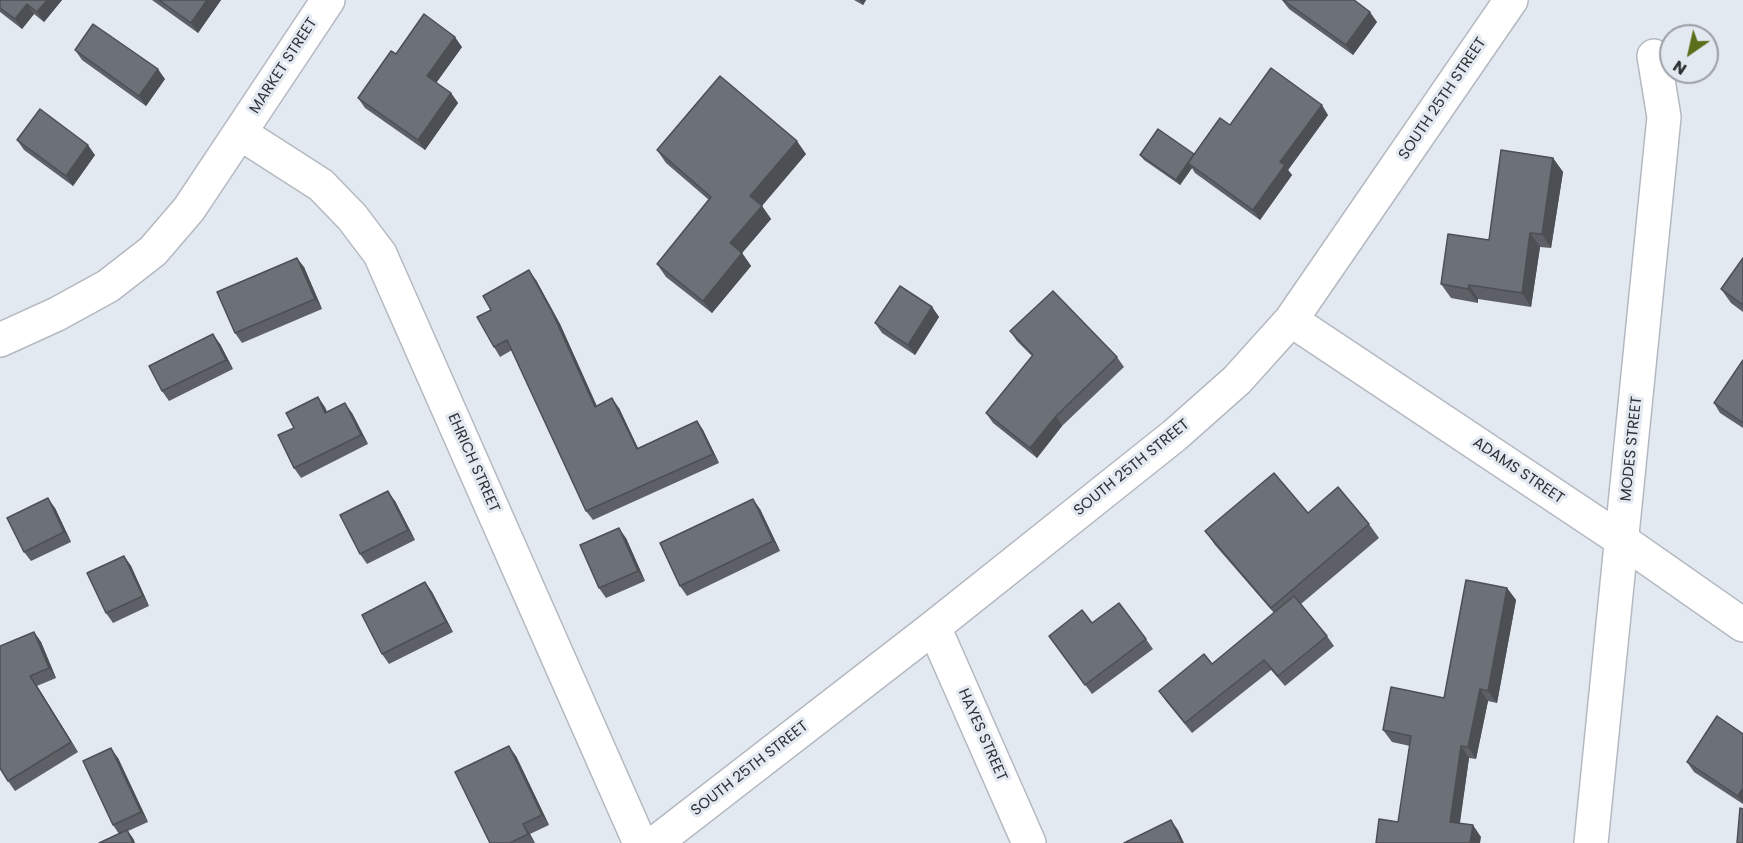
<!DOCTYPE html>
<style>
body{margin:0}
#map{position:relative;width:1743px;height:843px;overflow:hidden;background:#e3e9f0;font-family:Poppins,sans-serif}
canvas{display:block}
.north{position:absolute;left:1659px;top:24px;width:60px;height:60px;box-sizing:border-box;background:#e3e9f0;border:2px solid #9b9fa5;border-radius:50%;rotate:214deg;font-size:16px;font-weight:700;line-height:24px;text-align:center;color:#2f3134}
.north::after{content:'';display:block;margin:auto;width:21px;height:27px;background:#5c6e1b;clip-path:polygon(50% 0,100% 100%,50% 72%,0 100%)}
</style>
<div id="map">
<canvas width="1743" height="843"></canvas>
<div class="north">N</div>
</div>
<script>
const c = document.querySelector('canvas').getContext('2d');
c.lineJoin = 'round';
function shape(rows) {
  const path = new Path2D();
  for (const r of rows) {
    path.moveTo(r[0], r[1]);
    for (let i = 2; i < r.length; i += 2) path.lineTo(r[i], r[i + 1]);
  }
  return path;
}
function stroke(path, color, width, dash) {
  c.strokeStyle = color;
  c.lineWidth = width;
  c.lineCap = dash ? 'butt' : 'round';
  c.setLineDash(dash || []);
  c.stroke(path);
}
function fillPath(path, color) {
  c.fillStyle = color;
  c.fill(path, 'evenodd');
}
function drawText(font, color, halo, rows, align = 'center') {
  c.font = font + ' Poppins,sans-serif';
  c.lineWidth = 6;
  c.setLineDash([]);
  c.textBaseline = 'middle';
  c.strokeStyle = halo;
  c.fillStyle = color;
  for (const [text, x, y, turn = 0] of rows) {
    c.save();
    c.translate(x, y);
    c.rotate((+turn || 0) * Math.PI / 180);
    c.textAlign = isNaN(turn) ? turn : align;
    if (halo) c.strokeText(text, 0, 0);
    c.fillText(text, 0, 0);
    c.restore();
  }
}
const minor = shape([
 [240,133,321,185,352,217,380,254,640,843],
 [1291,320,1623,541,1743,625],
 [0,340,57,314,108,286,153,251,189,209,328,0],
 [934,627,1029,843],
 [655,843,934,627,1175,435,1237,380,1291,320,1511,0],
 [1591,843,1664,117,1654,56]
]);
const wall = shape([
 [0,0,62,0,44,22,34,14,22,29,0,12],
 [152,0,221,0,198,33],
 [854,0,866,0,863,5],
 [1282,0,1377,22,1353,55,1289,9],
 [462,47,436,83,451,93,458,103,425,150,365,108,358,98,396,54],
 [75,50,165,79,146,106,82,60],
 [1328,115,1288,170,1292,175,1260,220,1195,173,1192,168,1180,185,1144,160,1140,155,1194,154,1230,125],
 [17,140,95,155,73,186,24,150],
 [657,150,806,154,762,206,771,219,742,253,751,266,712,313,666,277,657,264,709,200,666,163],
 [1553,158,1563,172,1551,248,1540,247,1531,307,1478,299,1478,303,1451,298,1441,284,1489,240],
 [1743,258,1743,312,1731,303,1721,289],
 [304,267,322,309,242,343,235,333],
 [536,280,560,324,597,406,619,408,638,448,697,421,703,430,719,463,593,520,586,511,512,350,500,357,494,347,491,310],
 [932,307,939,317,915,355,882,333,875,323],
 [1010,331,1117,357,1124,367,1062,426,1037,458,993,423,986,413,1032,356,1017,341],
 [220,344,233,369,169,401,162,391],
 [1743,360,1743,428,1720,413,1714,403],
 [318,397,327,412,352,413,368,444,301,478,294,468,294,428],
 [395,501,415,540,367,564,360,554],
 [55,508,71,542,31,561,24,552],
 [760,509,780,551,687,596,680,586],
 [1308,513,1369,524,1379,538,1301,604,1327,636,1334,646,1285,686,1271,670,1192,733,1166,701,1159,691,1212,664,1274,613,1215,545,1205,531],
 [626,538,645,581,606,598,599,588],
 [124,556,131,566,149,606,113,623,106,613],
 [425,582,432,592,453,632,389,664,382,654],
 [1507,588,1516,600,1497,703,1488,701,1476,759,1469,758,1460,823,1481,837,1398,822,1410,746,1392,742,1383,730,1444,698],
 [1092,623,1146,639,1153,649,1092,694,1049,636],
 [34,632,41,642,56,678,37,686,78,752,15,791,8,781],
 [1743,734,1743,804,1694,772,1687,762],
 [516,756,549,825,530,834,535,843,490,843],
 [118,758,148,822,128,831,134,840,119,834,113,825]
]);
const shadedWall = shape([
 [47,0,62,0,44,22,37,12],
 [207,0,221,0,198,33,191,23],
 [859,0,866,0,863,5],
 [27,4,34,14,22,29,15,19],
 [1370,12,1377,22,1353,55,1346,45],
 [455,37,462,47,434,86,427,76],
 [158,69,165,79,146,106,139,96],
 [451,93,458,103,425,150,418,140],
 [1322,105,1328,115,1288,170,1292,175,1260,220,1253,210,1280,162],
 [797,141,806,154,759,209,750,196],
 [88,145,95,155,73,186,66,176],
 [1194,154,1188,163,1192,168,1180,185,1176,180],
 [1553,158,1563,172,1551,248,1542,234],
 [762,206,771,219,742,253,751,266,712,313,703,301,730,243],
 [1530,233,1540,247,1531,307,1522,293],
 [297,258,304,267,322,309,315,299],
 [529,270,536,280,560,324,601,416,595,407],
 [1469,285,1478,299,1478,303,1468,289],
 [932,307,939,317,915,355,908,345],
 [213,334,220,344,233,369,226,360],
 [318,397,325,407,332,423,325,413],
 [612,398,619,408,643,459,637,449],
 [345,403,352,413,368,444,361,435],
 [1056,416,1062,426,1037,458,1030,448],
 [697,421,703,430,719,463,713,454],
 [388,491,395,501,415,540,408,530],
 [48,498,55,508,71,542,64,532],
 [753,499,760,509,780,551,773,541],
 [619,528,626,538,645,581,638,571],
 [124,556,131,566,149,606,143,596],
 [425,582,432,592,453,632,446,622],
 [1507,588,1516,600,1497,703,1488,691],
 [34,632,41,642,56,678,49,668],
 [30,676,37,686,78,752,71,742],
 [1480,689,1488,701,1476,759,1468,747],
 [509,746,516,756,549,825,542,815],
 [1461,746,1469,758,1458,834,1450,822],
 [111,748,118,758,148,822,141,812],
 [1743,788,1743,803,1738,796],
 [1171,820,1178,830,1184,843,1182,843],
 [523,824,530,834,535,843,528,834],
 [1473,825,1481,837,1480,843,1470,843],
 [127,830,134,840,135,843,133,843]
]);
const building = shape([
 [0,0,47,0,37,12,27,4,15,19,0,8,0,0],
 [159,0,207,0,191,23,159,0],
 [1283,0,1354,0,1370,12,1346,45,1283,0],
 [424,14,455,37,427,76,451,93,418,140,358,98,391,51,396,54,424,14],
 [93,24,158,69,139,96,75,50,93,24],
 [1271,68,1322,105,1280,162,1285,165,1253,210,1188,163,1220,118,1230,125,1271,68],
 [720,76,797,141,750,196,762,206,730,243,742,253,703,301,657,264,711,197,657,150,720,76],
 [40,109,88,145,66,176,17,140,40,109],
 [1158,129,1194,154,1176,180,1140,155,1158,129],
 [1501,150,1553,158,1542,234,1530,233,1522,293,1469,285,1468,289,1441,284,1448,234,1489,240,1501,150],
 [297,258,315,299,235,333,217,292,297,258],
 [1743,258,1743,305,1721,289,1743,258],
 [529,270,553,314,595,407,612,398,637,449,697,421,713,454,586,511,507,340,494,347,477,317,491,310,483,296,529,270],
 [900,286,932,307,908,345,875,323,900,286],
 [1053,291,1117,357,1056,416,1030,448,986,413,1033,355,1010,331,1053,291],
 [213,334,226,360,162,391,149,366,213,334],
 [1743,360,1743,423,1714,403,1743,360],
 [318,397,325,413,345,403,361,435,294,468,278,435,294,428,286,413,318,397],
 [1274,473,1308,513,1338,487,1369,524,1271,608,1205,531,1274,473],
 [388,491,408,530,360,554,340,515,388,491],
 [48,498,64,532,24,552,7,518,48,498],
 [753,499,773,541,680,586,660,543,753,499],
 [619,528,638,571,599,588,580,545,619,528],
 [124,556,143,596,106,613,87,573,124,556],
 [1466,580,1507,588,1488,691,1480,689,1468,747,1461,746,1450,822,1473,825,1470,843,1376,843,1379,819,1398,822,1411,736,1383,730,1391,687,1444,698,1466,580],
 [425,582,446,622,382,654,362,615,425,582],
 [1294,596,1327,636,1278,676,1264,660,1185,723,1159,691,1204,654,1212,664,1294,596],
 [1119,603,1146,639,1085,685,1049,636,1082,610,1092,623,1119,603],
 [34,632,49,668,30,676,71,742,8,781,0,768,0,646,34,632],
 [1717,716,1743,734,1743,788,1738,796,1687,762,1717,716],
 [509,746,542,815,523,824,528,834,510,843,490,843,455,772,509,746],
 [111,748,141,812,113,825,83,761,111,748],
 [1740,808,1743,809,1743,843,1737,843,1740,808],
 [1171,820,1182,843,1124,843,1171,820],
 [127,830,133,843,99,843,127,830]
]);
const streetNames = [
 ["MARKET STREET",284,66,-57],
 ["SOUTH 25TH STREET",1443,99,-56],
 ["MODES STREET",1632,449,-84],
 ["EHRICH STREET",473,463,66],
 ["SOUTH 25TH STREET",1132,468,-39],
 ["ADAMS STREET",1518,471,34],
 ["HAYES STREET",982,735,66],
 ["SOUTH 25TH STREET",750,769,-38]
];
stroke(minor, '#b4b9c1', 36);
stroke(minor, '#fff', 33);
fillPath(wall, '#5d6167');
fillPath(shadedWall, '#4c4f54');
fillPath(building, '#6c7178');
stroke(building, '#4c4f54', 1.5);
drawText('15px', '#2f3134', '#e3e9f0', streetNames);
</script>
